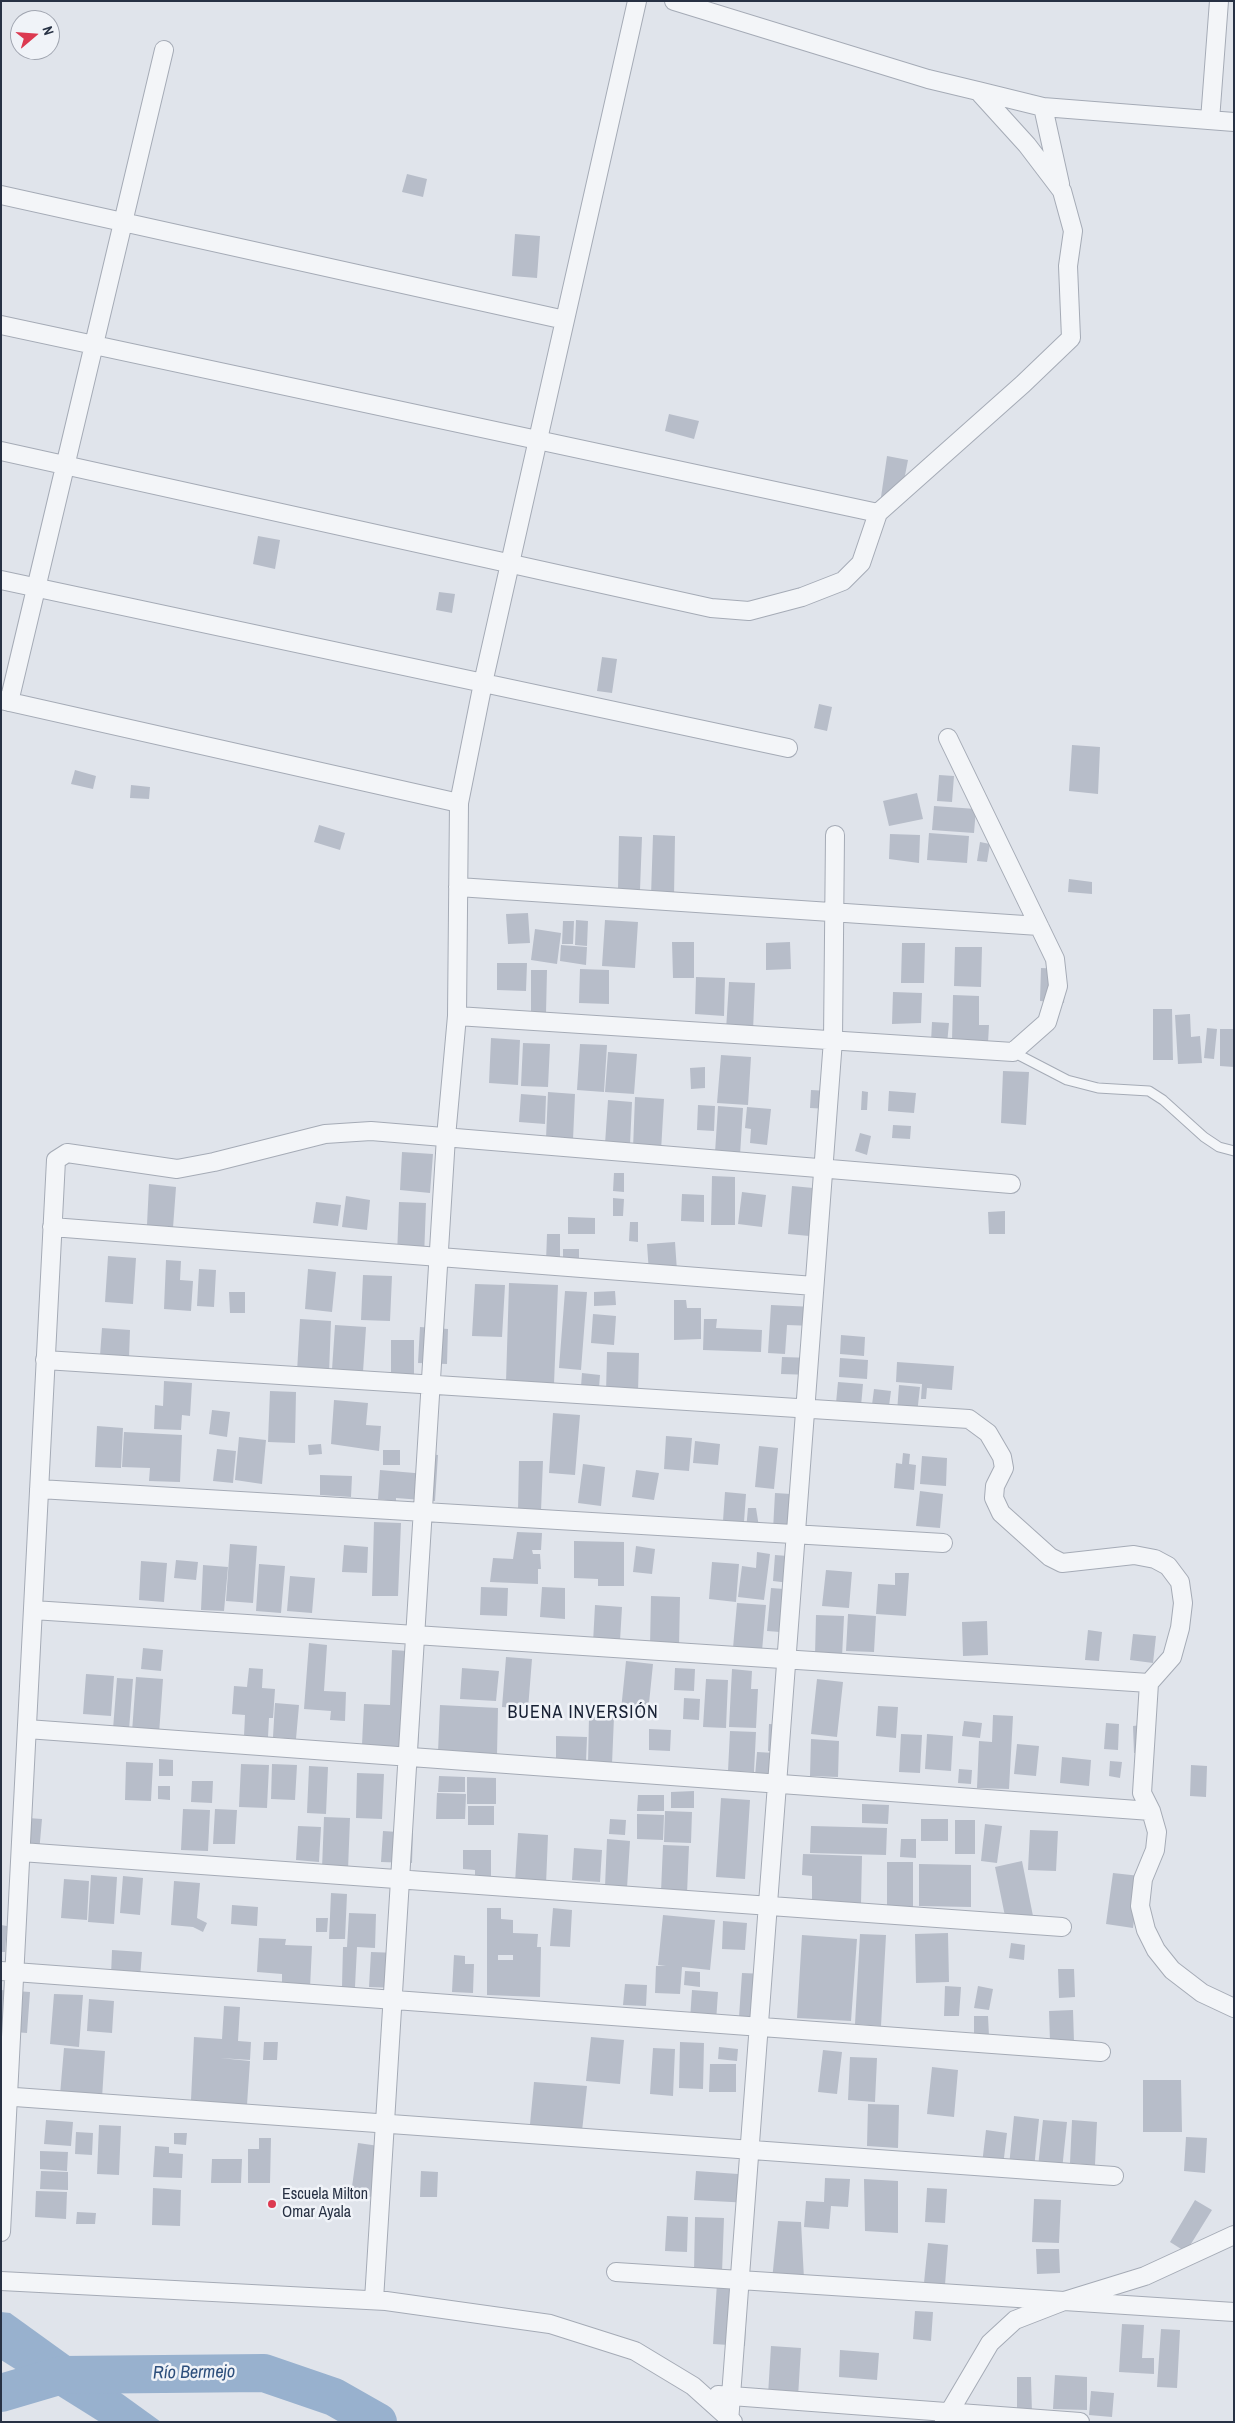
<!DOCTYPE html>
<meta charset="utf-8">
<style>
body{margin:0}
#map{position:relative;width:1235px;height:2423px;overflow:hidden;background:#e0e4eb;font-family:"Archivo Narrow",sans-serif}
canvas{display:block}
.frame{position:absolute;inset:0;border:2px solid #273144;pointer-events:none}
.north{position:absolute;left:10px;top:10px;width:50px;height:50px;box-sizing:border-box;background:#f0f3f8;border:1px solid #a0a5b0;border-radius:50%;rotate:72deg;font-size:14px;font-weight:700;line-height:20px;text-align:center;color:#273144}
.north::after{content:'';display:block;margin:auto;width:18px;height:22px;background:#dc3950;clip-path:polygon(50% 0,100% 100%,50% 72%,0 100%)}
</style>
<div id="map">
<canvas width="1235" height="2423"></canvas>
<div class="frame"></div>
<div class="north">N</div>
</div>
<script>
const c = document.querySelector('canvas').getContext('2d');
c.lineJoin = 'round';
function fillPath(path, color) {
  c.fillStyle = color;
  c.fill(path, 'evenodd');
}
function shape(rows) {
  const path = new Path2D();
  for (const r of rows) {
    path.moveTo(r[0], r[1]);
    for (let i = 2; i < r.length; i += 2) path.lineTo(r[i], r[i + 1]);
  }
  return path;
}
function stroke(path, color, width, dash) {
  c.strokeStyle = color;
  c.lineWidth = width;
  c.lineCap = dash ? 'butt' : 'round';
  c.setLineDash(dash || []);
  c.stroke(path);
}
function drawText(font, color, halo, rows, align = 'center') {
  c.font = font + ' "Archivo Narrow",sans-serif';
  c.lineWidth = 5;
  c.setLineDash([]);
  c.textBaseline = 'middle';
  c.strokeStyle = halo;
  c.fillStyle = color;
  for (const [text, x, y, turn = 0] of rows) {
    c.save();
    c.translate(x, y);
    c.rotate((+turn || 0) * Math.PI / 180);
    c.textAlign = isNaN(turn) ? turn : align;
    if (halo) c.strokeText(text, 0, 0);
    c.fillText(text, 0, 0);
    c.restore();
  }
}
const water = shape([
 [1,2312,10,2313,161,2422,100,2422,1,2360]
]);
const river = shape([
 [1,2393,62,2375,264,2373,334,2397,378,2422]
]);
const building = shape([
 [407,174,427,179,423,197,402,192],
 [515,234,540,236,537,278,512,276],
 [669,414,699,421,694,439,665,431],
 [887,456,908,460,900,501,881,497],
 [258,536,280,540,275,569,253,564],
 [439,592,455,594,452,613,436,610],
 [602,657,617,659,612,693,597,691],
 [819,704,832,707,827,731,814,728],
 [1072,745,1100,747,1098,794,1069,791],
 [75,770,96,776,93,789,71,784],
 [939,775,954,776,952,802,937,801],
 [131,785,150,787,149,799,130,798],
 [917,793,923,819,889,826,883,801],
 [934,806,976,809,974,833,932,830],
 [319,825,345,833,340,850,314,842],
 [929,833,969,836,967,863,927,860],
 [890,834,920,835,919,863,889,859],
 [653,835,675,836,674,897,651,896],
 [619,836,642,837,640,890,618,889],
 [980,842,990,844,987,862,977,861],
 [1069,879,1092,882,1092,894,1068,892],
 [528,913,530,943,508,944,506,914],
 [576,920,588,921,587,946,575,945],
 [605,920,638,922,635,968,602,966],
 [563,921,574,921,573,944,562,944],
 [535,929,561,933,557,964,531,960],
 [672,942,694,942,694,978,673,978],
 [790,942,791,969,766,970,766,943],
 [902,943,925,943,924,983,901,983],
 [561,945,587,947,586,965,560,961],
 [955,947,982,947,981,987,954,986],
 [497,963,527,963,526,991,497,990],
 [1041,968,1066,969,1064,1003,1040,1001],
 [580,969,609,970,609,1004,579,1003],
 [531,970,547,970,546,1014,531,1014],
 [696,977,725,978,724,1016,695,1014],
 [729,982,755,983,753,1031,726,1030],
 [893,992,922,993,921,1023,892,1024],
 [953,995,979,996,979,1025,989,1025,988,1043,952,1042],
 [1153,1009,1172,1009,1173,1060,1153,1060],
 [1190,1014,1191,1037,1200,1036,1202,1063,1178,1064,1175,1015],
 [932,1022,949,1023,947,1044,931,1042],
 [1207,1028,1217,1029,1214,1059,1204,1058],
 [1220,1029,1234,1029,1234,1067,1220,1066],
 [491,1038,520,1040,518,1085,489,1083],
 [523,1043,550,1044,548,1087,521,1086],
 [580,1044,607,1045,604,1092,577,1090],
 [608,1052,637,1054,634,1094,605,1092],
 [721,1055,751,1057,748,1105,717,1103],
 [705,1067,705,1088,691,1089,690,1068],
 [1003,1071,1029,1072,1026,1125,1001,1123],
 [811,1090,829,1091,829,1109,810,1108],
 [862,1091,868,1092,867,1110,861,1110],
 [889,1091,916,1093,914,1113,888,1111],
 [548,1092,575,1094,573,1140,546,1138],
 [521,1094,546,1096,545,1124,519,1122],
 [635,1097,664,1099,661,1151,633,1149],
 [608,1100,632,1102,630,1145,605,1144],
 [698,1105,715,1106,714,1131,697,1130],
 [718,1106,743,1108,740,1155,715,1153],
 [747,1107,771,1109,767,1145,750,1143,751,1129,745,1128],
 [893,1125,911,1126,910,1139,892,1138],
 [860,1133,871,1136,867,1155,855,1151],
 [402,1152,433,1154,430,1193,400,1190],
 [614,1173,624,1173,624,1192,613,1191],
 [712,1176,735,1177,735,1225,711,1225],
 [149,1184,176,1187,173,1228,147,1225],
 [792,1186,824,1189,820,1237,788,1234],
 [742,1192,766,1195,762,1227,738,1224],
 [682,1194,704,1195,704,1222,681,1221],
 [346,1196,370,1200,367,1230,342,1227],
 [613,1198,624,1199,623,1216,613,1216],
 [316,1202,341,1205,338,1226,313,1223],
 [399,1202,426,1203,424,1258,397,1256],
 [1005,1211,1005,1234,989,1234,988,1212],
 [568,1217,595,1218,595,1234,568,1234],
 [630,1222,638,1222,638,1242,629,1241],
 [547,1234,560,1234,560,1263,546,1262],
 [675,1242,677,1271,649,1273,647,1244],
 [563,1249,579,1249,579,1265,563,1265],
 [108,1256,136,1258,133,1304,105,1302],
 [166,1260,181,1261,180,1280,193,1281,191,1311,164,1309],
 [199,1269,216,1270,214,1307,197,1306],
 [308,1269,336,1272,332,1312,305,1309],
 [363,1275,392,1276,390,1321,361,1320],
 [509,1283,558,1285,554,1384,506,1382],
 [475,1284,505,1285,502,1337,472,1336],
 [565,1291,587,1292,581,1370,559,1368],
 [615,1291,616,1305,594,1306,594,1292],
 [229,1292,245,1292,245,1313,230,1313],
 [674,1300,686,1300,687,1308,701,1308,701,1339,674,1340],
 [771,1305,814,1307,813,1326,787,1325,785,1354,768,1353],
 [593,1314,616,1316,614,1345,591,1343],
 [300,1319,331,1321,329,1374,297,1372],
 [704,1319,717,1319,716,1328,762,1330,761,1352,703,1350],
 [335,1325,366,1327,363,1372,332,1370],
 [420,1327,448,1329,447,1364,418,1363],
 [102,1328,130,1330,129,1358,100,1356],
 [841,1335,865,1337,864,1356,840,1354],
 [391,1340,414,1340,414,1374,391,1374],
 [607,1352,639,1353,638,1393,606,1393],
 [782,1357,813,1358,812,1375,781,1374],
 [840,1358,868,1360,867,1379,839,1377],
 [897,1362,954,1366,952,1390,927,1388,926,1399,921,1399,922,1384,896,1382],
 [582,1373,600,1375,599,1388,581,1387],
 [164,1381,192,1383,190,1416,182,1415,181,1430,154,1429,155,1405,163,1406],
 [838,1382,863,1384,861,1406,836,1403],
 [899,1385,920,1387,917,1414,897,1412],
 [874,1389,891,1391,889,1406,872,1405],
 [270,1391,296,1392,295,1443,268,1442],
 [334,1400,368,1403,366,1425,381,1426,379,1451,331,1444],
 [212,1410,230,1412,227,1437,209,1434],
 [553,1413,580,1415,575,1475,549,1473],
 [97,1426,123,1428,121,1468,95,1467],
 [124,1432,182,1435,180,1482,149,1481,150,1468,122,1467],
 [666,1436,692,1438,689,1471,664,1469],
 [239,1437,266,1440,262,1484,235,1480],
 [695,1441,720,1444,718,1465,693,1463],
 [321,1444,322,1454,309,1455,308,1445],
 [759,1446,778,1448,774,1489,755,1487],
 [217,1449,236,1451,233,1483,213,1481],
 [383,1450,400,1450,400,1465,383,1465],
 [903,1453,910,1454,909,1464,916,1465,914,1490,894,1488,896,1463,902,1464],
 [428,1454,438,1455,435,1501,396,1498,396,1501,378,1499,380,1470,426,1474],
 [922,1456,947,1458,946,1486,920,1484],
 [519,1461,543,1461,541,1511,518,1510],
 [583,1464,605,1467,601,1506,578,1503],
 [636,1470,659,1473,654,1500,632,1497],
 [320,1475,352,1476,351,1497,320,1495],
 [920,1491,943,1494,940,1528,916,1526],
 [725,1492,746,1494,744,1522,723,1521],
 [775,1493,807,1495,805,1532,773,1530],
 [748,1508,756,1508,759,1527,746,1530],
 [374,1522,401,1523,398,1596,372,1596],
 [517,1532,542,1533,541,1550,532,1550,533,1554,540,1554,541,1569,538,1569,538,1584,490,1582,493,1558,513,1559],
 [574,1541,624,1542,624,1586,598,1586,598,1579,574,1578],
 [230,1544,257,1546,253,1603,226,1601],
 [344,1545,368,1547,367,1573,342,1572],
 [636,1546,655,1549,652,1574,633,1572],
 [757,1552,770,1554,764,1600,738,1597,742,1566,756,1568],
 [775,1555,800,1557,798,1584,773,1581],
 [176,1560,198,1562,196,1580,174,1578],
 [141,1561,167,1563,164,1602,139,1600],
 [712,1562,739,1564,736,1602,709,1599],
 [259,1564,285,1566,281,1613,256,1611],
 [203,1565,228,1567,224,1611,201,1610],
 [826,1570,852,1572,849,1608,822,1606],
 [895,1573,909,1573,906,1616,876,1614,878,1584,895,1585],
 [290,1576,315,1578,312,1613,287,1611],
 [481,1587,508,1588,507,1616,480,1615],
 [542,1587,565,1588,565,1619,540,1617],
 [771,1588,797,1590,793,1633,767,1631],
 [651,1596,680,1597,679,1647,650,1647],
 [737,1603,766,1605,762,1651,733,1648],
 [595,1605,622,1607,620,1641,593,1643],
 [848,1614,876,1616,874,1652,846,1651],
 [816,1615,844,1616,842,1657,815,1655],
 [987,1621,988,1655,963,1656,962,1622],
 [1088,1630,1102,1632,1099,1661,1085,1660],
 [1133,1634,1156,1636,1153,1663,1130,1660],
 [309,1643,327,1645,324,1691,346,1692,345,1721,330,1720,331,1711,304,1709],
 [143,1648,163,1650,161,1671,141,1669],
 [392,1650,423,1652,418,1749,362,1745,364,1704,390,1705],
 [506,1657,532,1659,528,1709,502,1707],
 [626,1661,653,1664,648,1713,621,1710],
 [249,1668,263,1669,262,1688,275,1689,273,1718,269,1718,268,1737,244,1736,245,1715,232,1714,234,1686,247,1687],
 [462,1668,499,1671,496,1701,460,1699],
 [675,1668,695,1669,694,1691,674,1690],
 [732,1669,752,1671,751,1689,758,1689,756,1728,729,1727],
 [86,1674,114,1676,111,1716,83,1714],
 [136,1677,163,1679,159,1734,132,1732],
 [117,1678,133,1679,129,1730,113,1729],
 [706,1679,728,1680,726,1728,703,1727],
 [817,1679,843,1682,837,1737,811,1734],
 [684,1698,700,1699,699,1720,683,1719],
 [275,1703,299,1705,296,1739,273,1737],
 [440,1705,498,1708,497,1755,438,1752],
 [878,1706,898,1707,896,1738,876,1736],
 [993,1715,1013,1716,1009,1789,977,1788,979,1741,992,1742],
 [589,1717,614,1717,612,1764,588,1764],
 [964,1721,982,1723,980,1738,962,1736],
 [1106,1723,1119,1724,1118,1750,1104,1749],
 [769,1724,786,1725,785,1752,768,1751],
 [1142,1725,1153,1740,1154,1752,1134,1753,1133,1726],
 [649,1729,671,1730,670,1751,649,1750],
 [730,1731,756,1732,754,1772,728,1771],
 [901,1734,922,1735,920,1773,899,1772],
 [927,1734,953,1736,951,1771,925,1769],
 [556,1736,587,1737,586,1762,556,1761],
 [811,1739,839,1741,838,1777,810,1776],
 [1017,1744,1039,1746,1036,1776,1014,1774],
 [757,1752,775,1753,773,1777,755,1776],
 [1062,1757,1091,1760,1089,1786,1060,1783],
 [159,1759,173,1760,173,1776,159,1776],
 [1110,1761,1122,1762,1120,1778,1109,1776],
 [126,1762,153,1763,151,1801,125,1800],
 [241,1764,269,1765,267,1808,239,1807],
 [272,1764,297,1765,295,1800,271,1799],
 [1191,1765,1207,1766,1206,1797,1190,1796],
 [309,1766,328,1767,326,1814,307,1813],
 [959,1769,972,1770,971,1784,958,1783],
 [357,1773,384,1774,382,1819,356,1818],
 [439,1776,465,1777,465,1792,438,1792],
 [467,1777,496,1778,496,1804,467,1804],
 [192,1781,213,1781,212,1803,191,1802],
 [158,1786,170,1786,170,1800,158,1799],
 [694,1791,694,1808,671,1808,671,1792],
 [437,1793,466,1794,465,1819,436,1819],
 [638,1795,664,1795,664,1811,637,1811],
 [721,1798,750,1800,745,1879,716,1877],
 [862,1804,889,1805,888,1824,862,1823],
 [468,1806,494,1806,494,1825,468,1825],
 [183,1809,210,1810,208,1851,181,1850],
 [215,1809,237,1810,235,1844,213,1844],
 [665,1811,692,1812,691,1843,664,1842],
 [637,1814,664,1815,663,1840,637,1839],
 [14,1817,42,1819,39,1853,11,1851],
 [324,1817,350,1818,348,1870,322,1869],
 [610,1819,626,1820,625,1835,609,1834],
 [921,1819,948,1819,948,1841,921,1841],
 [955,1820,975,1820,975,1854,955,1854],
 [985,1824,1002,1826,997,1863,981,1861],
 [298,1826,321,1827,319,1862,296,1860],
 [811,1826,887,1828,886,1855,810,1853],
 [1030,1830,1058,1831,1056,1871,1028,1870],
 [383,1831,413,1833,412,1863,381,1862],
 [518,1833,548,1835,546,1885,515,1883],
 [607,1839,630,1841,627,1888,605,1887],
 [901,1839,916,1839,916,1858,900,1857],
 [663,1845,689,1846,687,1894,661,1892],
 [574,1848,602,1850,600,1882,572,1880],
 [463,1850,491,1850,491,1877,475,1877,475,1870,463,1869],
 [803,1854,862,1856,861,1904,812,1903,812,1876,802,1875],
 [1022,1861,1034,1921,1007,1926,995,1867],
 [887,1862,913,1862,913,1911,887,1911],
 [919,1864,971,1865,971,1907,919,1906],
 [1113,1873,1140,1876,1133,1928,1106,1924],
 [91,1875,117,1877,114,1924,88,1922],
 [123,1876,143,1878,140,1915,120,1913],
 [64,1879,89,1881,87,1920,61,1918],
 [174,1881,200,1883,197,1918,207,1923,203,1932,193,1927,171,1925],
 [331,1893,347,1894,345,1939,329,1939],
 [232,1905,258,1907,257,1926,231,1924],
 [487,1908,501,1908,501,1919,513,1920,513,1933,538,1934,537,1947,541,1947,540,1997,487,1995],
 [498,1955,513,1955,513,1960,498,1960],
 [553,1908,572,1910,570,1947,550,1946],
 [349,1913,376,1914,375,1948,357,1947,355,1987,342,1987,343,1947,347,1947],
 [663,1915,715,1920,710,1970,682,1967,680,1994,655,1993,656,1966,666,1966,658,1965],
 [316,1918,328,1918,327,1932,316,1932],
 [723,1921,747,1923,745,1950,722,1949],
 [1,1925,7,1926,5,1952,1,1952],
 [948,1933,949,1982,916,1983,915,1934],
 [860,1934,886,1935,881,2026,855,2024],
 [802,1935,857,1939,851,2021,797,2018],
 [259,1938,286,1939,285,1945,312,1946,310,1988,282,1986,282,1974,257,1972],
 [1011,1943,1025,1945,1024,1960,1009,1958],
 [112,1950,142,1952,140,1978,111,1976],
 [371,1952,398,1953,396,1988,369,1987],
 [454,1955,465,1956,465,1964,474,1964,473,1993,452,1992],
 [1058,1969,1074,1969,1075,1997,1059,1998],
 [685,1971,700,1972,700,1987,684,1985],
 [742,1973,765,1974,763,2018,739,2017],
 [625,1984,647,1985,646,2006,623,2005],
 [945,1986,961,1987,959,2016,944,2016],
 [978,1986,993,1989,989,2010,974,2008],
 [1,1990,30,1992,27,2033,1,2031],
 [692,1990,718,1992,716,2022,690,2020],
 [54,1994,83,1995,79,2047,50,2044],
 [89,1999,114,2001,112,2033,87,2031],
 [224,2006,240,2007,238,2041,251,2042,250,2060,220,2058,250,2061,247,2105,191,2100,194,2037,222,2039],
 [1073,2010,1074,2042,1050,2042,1049,2011],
 [974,2016,988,2016,989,2036,974,2037],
 [591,2037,624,2040,620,2084,586,2081],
 [264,2042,278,2042,277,2060,263,2060],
 [680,2042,704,2043,703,2089,679,2088],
 [719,2047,738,2049,737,2061,718,2059],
 [64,2048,105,2051,102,2098,60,2095],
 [653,2048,675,2049,673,2096,650,2094],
 [823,2050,842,2052,837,2094,818,2092],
 [850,2057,877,2058,875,2102,848,2100],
 [710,2064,736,2064,736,2092,709,2092],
 [932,2067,958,2070,954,2117,927,2114],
 [1143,2080,1181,2080,1182,2132,1143,2132],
 [534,2082,587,2086,581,2140,529,2135],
 [868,2104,899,2105,898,2148,867,2146],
 [1014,2116,1039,2119,1034,2169,1009,2166],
 [46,2120,73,2122,71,2146,44,2144],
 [1043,2120,1067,2122,1062,2170,1038,2167],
 [1072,2120,1097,2122,1095,2165,1070,2163],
 [99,2125,121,2126,119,2175,97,2174],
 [986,2130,1007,2133,1003,2166,982,2164],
 [76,2132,93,2133,92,2155,75,2154],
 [174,2133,187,2133,186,2145,174,2144],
 [1186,2137,1207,2138,1205,2173,1184,2171],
 [259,2138,271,2138,270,2183,248,2183,248,2149,259,2149],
 [358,2143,386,2147,379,2198,351,2194],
 [155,2146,169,2147,169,2153,183,2154,182,2178,153,2177],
 [40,2151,68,2152,67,2171,40,2169],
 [212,2159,242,2159,241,2183,211,2183],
 [41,2171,68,2172,68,2190,40,2189],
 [421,2171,438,2172,437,2197,420,2197],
 [696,2171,752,2175,750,2203,694,2200],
 [825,2178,850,2179,848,2207,831,2206,829,2229,804,2227,806,2201,824,2202],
 [864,2179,898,2181,898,2233,865,2231],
 [153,2188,181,2190,180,2226,152,2225],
 [927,2188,947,2189,945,2223,925,2222],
 [36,2191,67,2192,66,2219,35,2217],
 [1034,2199,1061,2200,1059,2243,1032,2242],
 [1195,2200,1212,2210,1186,2252,1170,2242],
 [77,2212,96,2213,95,2224,76,2224],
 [667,2216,688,2217,687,2252,665,2251],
 [695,2217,724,2218,722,2273,694,2272],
 [778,2221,801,2222,804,2279,772,2280],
 [928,2243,948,2245,945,2285,924,2283],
 [1036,2249,1059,2249,1060,2273,1037,2274],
 [717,2283,748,2285,745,2346,713,2344],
 [915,2311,933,2312,931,2341,913,2339],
 [1122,2324,1144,2325,1142,2358,1154,2358,1154,2374,1119,2372],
 [1161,2329,1180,2330,1177,2388,1157,2387],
 [771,2346,801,2348,798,2397,768,2395],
 [840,2350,879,2353,877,2380,839,2377],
 [1055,2375,1087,2377,1087,2410,1053,2409],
 [1017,2377,1031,2377,1032,2414,1017,2414],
 [1091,2391,1114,2393,1112,2417,1089,2415]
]);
const lane = shape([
 [1013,1052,1067,1080,1098,1088,1149,1091,1163,1100,1204,1137,1219,1147,1234,1151]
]);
const street = shape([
 [978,91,1043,107,1234,122],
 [1043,107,1060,184],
 [1210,120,1219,1],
 [1,195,565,320],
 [1,325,878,513],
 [1,451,711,608,749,611,802,597,843,581,861,563,878,513,1023,384,1071,338,1068,266,1073,231,1062,191,1027,145,978,91,928,79,674,1],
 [1,580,788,748],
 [1,700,459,803],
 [9,702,164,50],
 [458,887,1039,926],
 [457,1016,1013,1052,1047,1022,1058,986,1055,959,948,738],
 [52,1227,814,1286],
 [45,1360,969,1419,988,1433,1002,1457,1004,1468,995,1486,994,1498,1001,1513,1050,1557,1062,1563,1134,1555,1155,1559,1168,1566,1180,1582,1183,1603,1180,1628,1172,1657,1149,1683,1142,1793,1151,1811,1157,1832,1155,1850,1143,1879,1140,1906,1146,1930,1156,1950,1172,1970,1202,1993,1234,2008],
 [39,1489,943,1543],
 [33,1610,1149,1683],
 [27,1729,1151,1811],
 [21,1852,1062,1927],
 [1,1971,1101,2052],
 [1,2096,1114,2176],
 [1,2232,56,1160,67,1153,177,1169,214,1162,325,1134,371,1131,1011,1184],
 [616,2272,1234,2312],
 [1,2281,386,2301,550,2324,635,2351,693,2386,733,2422],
 [374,2300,446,1137,457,1016,459,803,483,683,637,1],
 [718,2395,1080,2422],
 [944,2421,990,2343,1015,2320,1064,2301,1145,2276,1234,2235],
 [729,2422,833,1040,835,835]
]);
const markers = [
 [272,2204,5,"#dc3950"]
];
const poiNames = [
 ["Escuela Milton",282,2195],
 ["Omar Ayala",282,2213]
];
const neighbourhoodNames = [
 ["BUENA INVERSIÓN",583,1713]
];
const waterNames = [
 ["Río Bermejo",194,2373,-1]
];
fillPath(water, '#98b1ce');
stroke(river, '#98b1ce', 38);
fillPath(building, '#b7bdc9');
stroke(lane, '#a5abb6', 11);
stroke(street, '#a5abb6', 20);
stroke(lane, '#f3f5f8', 9);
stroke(street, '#f3f5f8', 18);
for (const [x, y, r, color] of markers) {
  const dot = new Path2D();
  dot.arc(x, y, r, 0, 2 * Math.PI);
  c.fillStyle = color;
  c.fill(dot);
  stroke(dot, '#f0f3f8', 2);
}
drawText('16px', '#273144', '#f0f3f8', poiNames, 'left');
c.letterSpacing = '1px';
drawText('18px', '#192235', '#f0f3f8', neighbourhoodNames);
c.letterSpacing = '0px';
drawText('italic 18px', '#2d4f7c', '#f0f3f8', waterNames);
</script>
